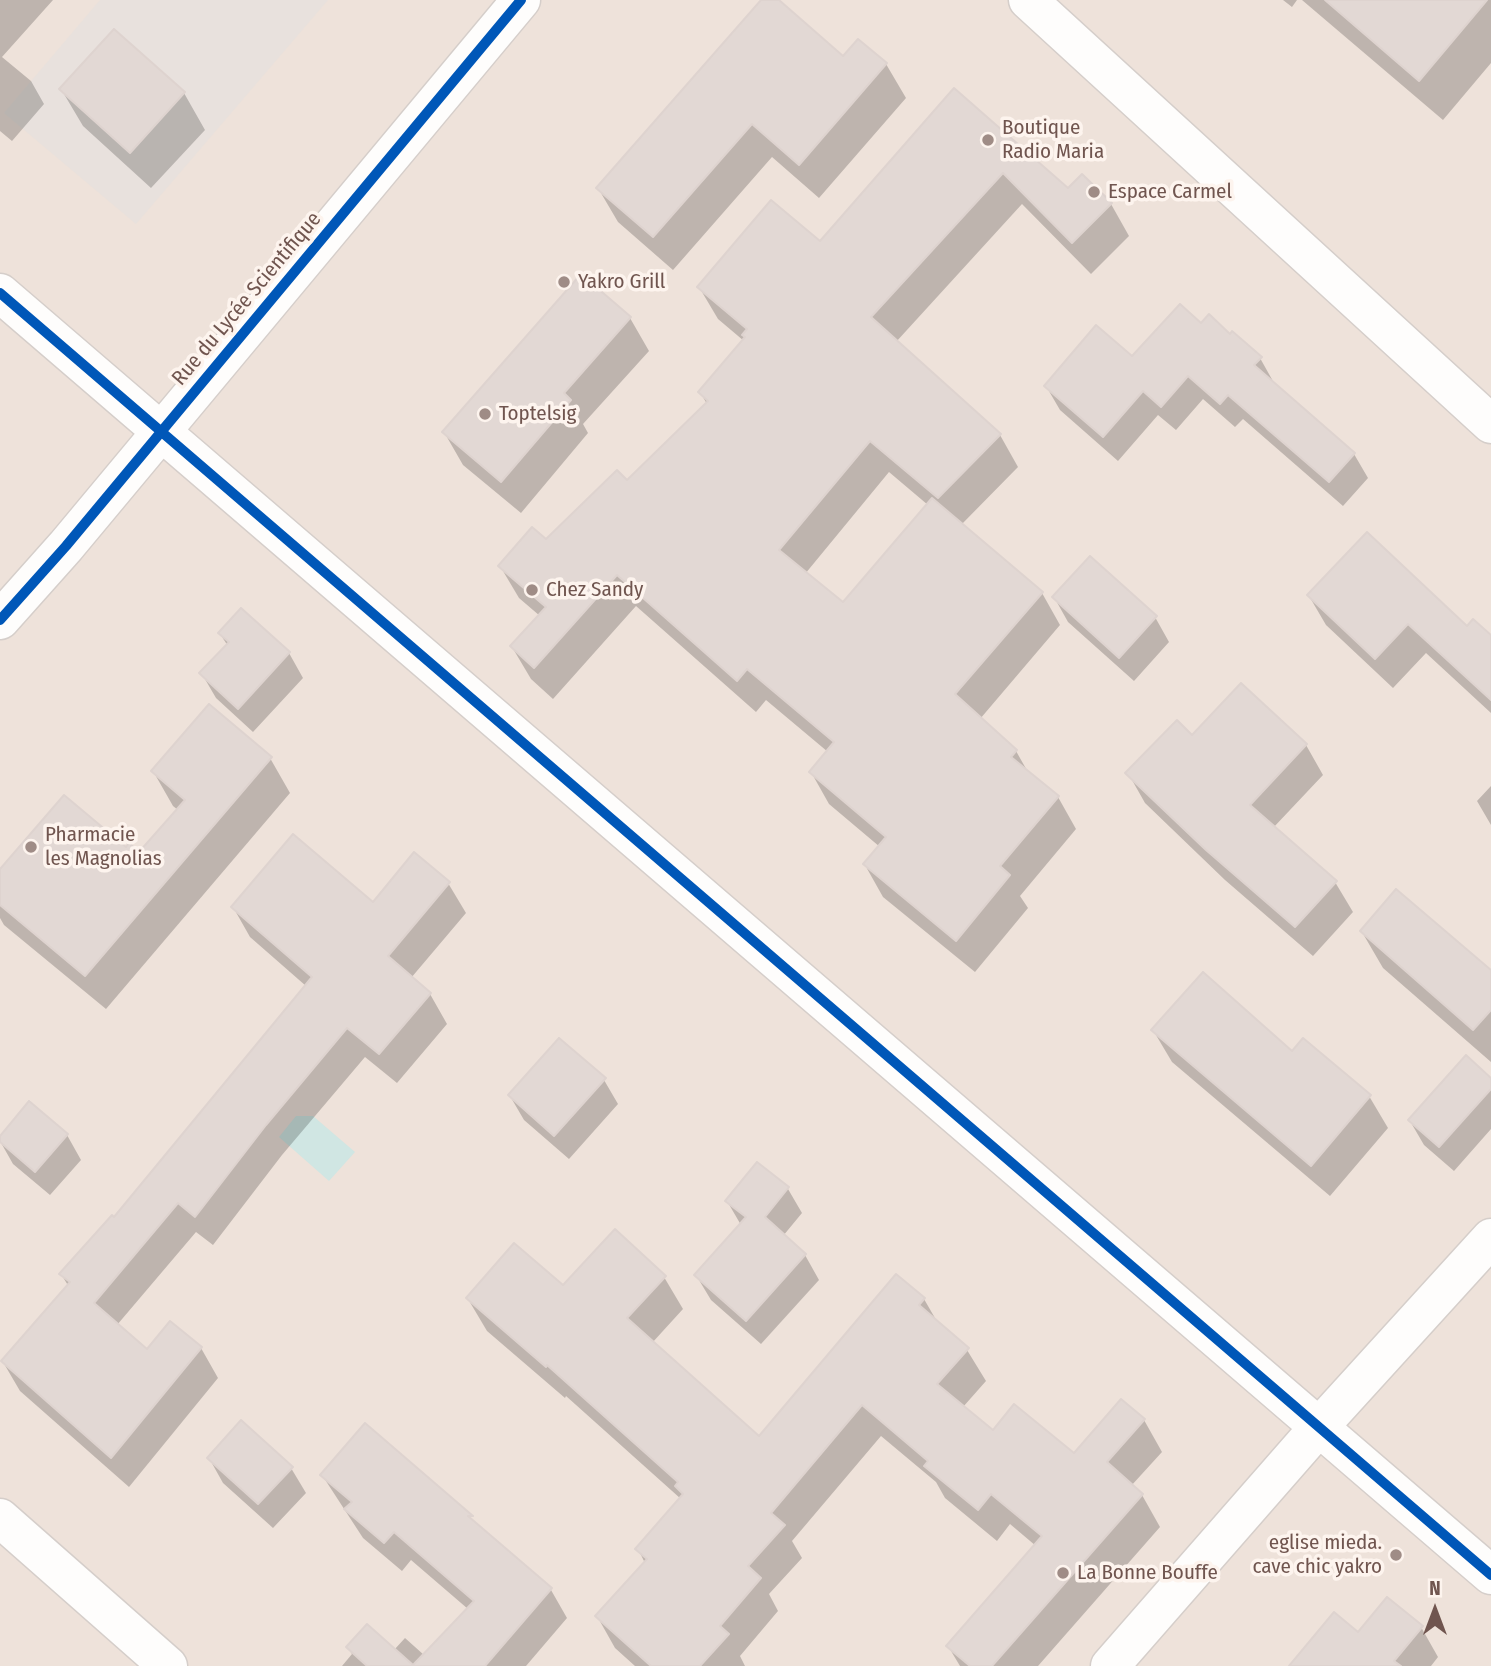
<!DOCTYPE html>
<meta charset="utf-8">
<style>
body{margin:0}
#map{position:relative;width:1491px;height:1666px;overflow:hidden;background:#f6f1ec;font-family:"Fira Sans Condensed",sans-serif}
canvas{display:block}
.north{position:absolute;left:1400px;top:1575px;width:70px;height:70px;-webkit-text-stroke:5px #fdf4ee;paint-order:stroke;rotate:0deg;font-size:19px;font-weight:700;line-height:28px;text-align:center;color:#70554f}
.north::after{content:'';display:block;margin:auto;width:24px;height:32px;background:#70554f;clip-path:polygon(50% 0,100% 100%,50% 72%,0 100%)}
</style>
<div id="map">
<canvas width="1491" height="1666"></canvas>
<div class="north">N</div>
</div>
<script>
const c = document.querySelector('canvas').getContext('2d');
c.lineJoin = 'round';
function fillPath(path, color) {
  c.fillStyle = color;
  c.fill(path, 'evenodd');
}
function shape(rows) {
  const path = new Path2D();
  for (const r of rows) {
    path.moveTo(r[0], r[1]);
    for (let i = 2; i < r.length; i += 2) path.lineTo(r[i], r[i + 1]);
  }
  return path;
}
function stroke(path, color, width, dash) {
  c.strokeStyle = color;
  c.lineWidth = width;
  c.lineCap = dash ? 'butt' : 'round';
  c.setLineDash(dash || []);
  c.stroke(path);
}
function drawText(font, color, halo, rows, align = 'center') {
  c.font = font + ' "Fira Sans Condensed",sans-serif';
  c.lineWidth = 7;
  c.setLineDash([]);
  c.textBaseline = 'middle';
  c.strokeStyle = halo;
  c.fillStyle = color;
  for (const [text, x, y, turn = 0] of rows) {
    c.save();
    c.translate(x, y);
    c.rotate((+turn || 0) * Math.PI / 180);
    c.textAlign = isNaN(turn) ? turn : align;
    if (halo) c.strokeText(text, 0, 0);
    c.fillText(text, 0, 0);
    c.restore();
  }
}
const residential = shape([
 [0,0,1491,0,1491,1666,0,1666]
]);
const industrial = shape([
 [100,0,328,0,136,224,4,113]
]);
const water = shape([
 [296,1116,313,1116,355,1152,329,1181,279,1137]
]);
const shadow = shape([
 [0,0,53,0,2,57,31,81,44,104,12,141,0,131],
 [763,0,776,0,843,59,886,64,906,98,819,198,772,157,673,270,618,222,598,188],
 [1283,0,1297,0,1292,7],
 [1302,0,1491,0,1491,63,1443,120],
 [114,31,184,93,205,130,151,188,83,126,61,89],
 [954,90,1068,190,1111,204,1129,236,1091,274,1022,204,896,342,1000,435,1018,467,961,525,1042,593,1060,625,980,719,1016,751,1029,774,1058,797,1076,829,1020,896,1028,908,975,972,883,897,865,865,880,847,829,804,811,772,828,752,766,700,756,712,636,606,553,699,531,679,512,647,540,616,519,598,500,566,546,542,627,483,707,404,700,392,744,341,718,319,699,287,821,243],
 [889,472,928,505,843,605,805,574],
 [581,276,630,318,649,351,583,424,588,433,521,513,463,465,444,432],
 [1201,326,1230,336,1260,358,1274,383,1354,454,1368,478,1343,506,1243,419,1235,427,1203,399,1176,430,1158,415,1118,461,1060,410,1046,386,1132,358],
 [1309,596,1467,628,1491,638,1491,713,1426,653,1393,688,1326,625],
 [1054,597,1155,617,1169,642,1134,681,1068,622],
 [242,611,289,653,303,678,253,732,216,698,202,674,228,646,220,634],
 [1192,737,1306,745,1323,775,1273,828,1335,882,1353,912,1313,956,1225,880,1145,803,1128,773],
 [270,758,290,793,106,1009,4,925,0,918,0,872,126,849,139,854,178,810,173,806,153,771],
 [1491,786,1491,825,1477,801],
 [448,883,466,913,411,978,430,994,447,1024,397,1083,365,1057,282,1155,213,1245,196,1232,117,1325,147,1351,201,1348,218,1378,129,1487,20,1391,3,1362,69,1287,61,1274,114,1219,306,986,250,937,233,907,373,904],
 [1362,932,1491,972,1491,1062,1383,968],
 [1153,1030,1292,1054,1369,1096,1388,1128,1330,1196,1172,1062],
 [604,1080,618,1104,569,1159,524,1120,510,1096],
 [1491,1080,1491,1129,1454,1171,1424,1145,1410,1121],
 [67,1135,81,1160,50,1195,13,1164,0,1141,0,1139],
 [788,1189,802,1213,783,1236,805,1255,819,1280,761,1344,711,1300,696,1275,741,1225,727,1201],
 [664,1277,683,1309,652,1343,759,1439,924,1299,939,1325,967,1350,986,1381,963,1407,993,1432,1074,1456,1144,1420,1162,1452,1131,1486,1142,1495,1160,1527,1038,1666,960,1666,948,1646,1036,1546,1010,1524,997,1541,945,1498,936,1482,881,1436,792,1541,802,1558,769,1594,778,1611,740,1656,745,1666,635,1666,615,1648,597,1616,645,1563,638,1549,681,1499,566,1396,565,1398,487,1331,468,1299],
 [209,1458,291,1468,306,1493,273,1528,223,1483],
 [322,1475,466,1512,471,1521,551,1590,567,1618,526,1666,342,1666,352,1654,348,1648,394,1650,405,1638,424,1655,468,1609,411,1560,402,1571,363,1538],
 [1421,1627,1438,1657,1431,1666,1291,1666,1359,1634]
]);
const building = shape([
 [761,0,779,0,843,56,858,39,887,63,799,165,752,124,653,237,596,188,761,0],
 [1325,0,1487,0,1419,81,1325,0],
 [114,29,185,92,130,153,59,89,114,29],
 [954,88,1068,188,1082,174,1112,203,1072,243,1003,173,871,317,1001,434,938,498,870,441,779,550,843,602,932,498,1043,592,955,694,1017,750,1011,757,1059,796,1000,866,1010,875,956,941,863,864,886,837,809,772,834,742,747,669,737,681,617,575,534,668,510,646,546,607,498,566,532,527,546,539,617,470,627,480,708,401,698,392,745,337,742,335,747,329,697,287,771,200,820,241,954,88],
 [581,274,631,317,564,393,571,400,501,482,442,432,581,274],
 [1180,304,1201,323,1209,314,1230,334,1232,331,1262,357,1254,365,1355,453,1329,482,1228,395,1220,404,1188,376,1161,407,1143,391,1103,437,1044,386,1096,325,1132,356,1180,304],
 [1367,532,1467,626,1473,619,1491,635,1491,700,1408,624,1375,659,1307,595,1367,532],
 [1090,556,1157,616,1119,658,1052,597,1090,556],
 [241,608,290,652,238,709,199,673,229,642,218,633,241,608],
 [1241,683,1307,744,1250,805,1337,881,1295,927,1206,850,1125,773,1177,720,1192,735,1241,683],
 [209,704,272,757,85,976,0,905,0,869,64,795,126,847,129,843,139,852,185,800,151,771,209,704],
 [293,834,373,902,414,852,450,882,388,956,431,993,379,1054,347,1028,266,1125,195,1217,178,1203,94,1303,147,1349,170,1321,202,1347,111,1458,1,1361,70,1282,59,1274,112,1215,114,1217,312,977,231,907,293,834],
 [1396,889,1491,970,1491,1010,1473,1030,1360,931,1396,889],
 [1203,972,1292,1051,1303,1038,1371,1095,1311,1166,1151,1030,1203,972],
 [559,1038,606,1078,554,1136,508,1095,559,1038],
 [1466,1055,1491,1078,1491,1089,1439,1147,1408,1120,1466,1055],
 [29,1101,68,1134,35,1172,0,1142,0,1136,29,1101],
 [757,1162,789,1187,765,1217,806,1254,746,1321,694,1275,746,1217,725,1201,757,1162],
 [615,1229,666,1276,627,1318,759,1436,896,1274,925,1298,919,1305,969,1348,937,1384,993,1430,1014,1404,1074,1453,1121,1399,1145,1419,1107,1462,1143,1494,992,1666,970,1666,946,1646,1042,1536,991,1494,978,1510,924,1466,928,1461,862,1405,771,1513,785,1525,748,1566,761,1578,720,1626,729,1634,700,1666,651,1666,595,1616,647,1559,635,1549,683,1494,675,1486,678,1482,547,1365,546,1367,466,1298,514,1243,563,1285,615,1229],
 [241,1420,293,1467,258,1504,207,1458,241,1420],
 [365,1423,473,1516,468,1516,552,1588,485,1666,367,1666,346,1647,367,1624,413,1665,474,1601,394,1532,384,1543,344,1509,352,1502,320,1475,365,1423],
 [1387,1597,1423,1626,1394,1661,1401,1666,1289,1666,1334,1612,1358,1632,1387,1597]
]);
const minor = shape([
 [1028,0,1491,424],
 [0,293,1491,1575],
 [0,620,66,546,521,0],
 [0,1518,168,1666],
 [1110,1666,1319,1427,1491,1238]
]);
const cycleway = shape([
 [0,293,1491,1575],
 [0,620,66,546,521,0]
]);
const markers = [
 [988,140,7,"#9f8c86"],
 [1094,192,7,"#9f8c86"],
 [564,282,7,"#9f8c86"],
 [485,414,7,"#9f8c86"],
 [532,590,7,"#9f8c86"],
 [31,847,7,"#9f8c86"],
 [1396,1555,7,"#9f8c86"],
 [1063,1573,7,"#9f8c86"]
];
const poiNames = [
 ["Boutique",1002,128],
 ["Radio Maria",1002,152],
 ["Espace Carmel",1108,192],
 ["Yakro Grill",578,282],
 ["Toptelsig",499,414],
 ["Chez Sandy",546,590],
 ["Pharmacie",45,835],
 ["les Magnolias",45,859],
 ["eglise mieda.",1382,1543,"right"],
 ["cave chic yakro",1382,1567,"right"],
 ["La Bonne Bouffe",1077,1573]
];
const streetNames = [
 ["Rue du Lycée Scientifique",247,299,-50]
];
fillPath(residential, '#eee2da');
fillPath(industrial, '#e8e1dd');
fillPath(water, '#d0e6e3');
fillPath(shadow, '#0003');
fillPath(building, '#e2d8d4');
stroke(building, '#ded3cf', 2);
stroke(minor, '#d5ceca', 41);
stroke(minor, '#fefdfc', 38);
stroke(cycleway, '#0057b8', 10);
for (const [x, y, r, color] of markers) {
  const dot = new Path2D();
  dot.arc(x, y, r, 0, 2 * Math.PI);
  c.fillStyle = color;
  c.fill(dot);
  stroke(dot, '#fdf4ee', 2.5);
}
drawText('21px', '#70554f', '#fdf4ee', poiNames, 'left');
drawText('21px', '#70554f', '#fdf4ee', streetNames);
</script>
